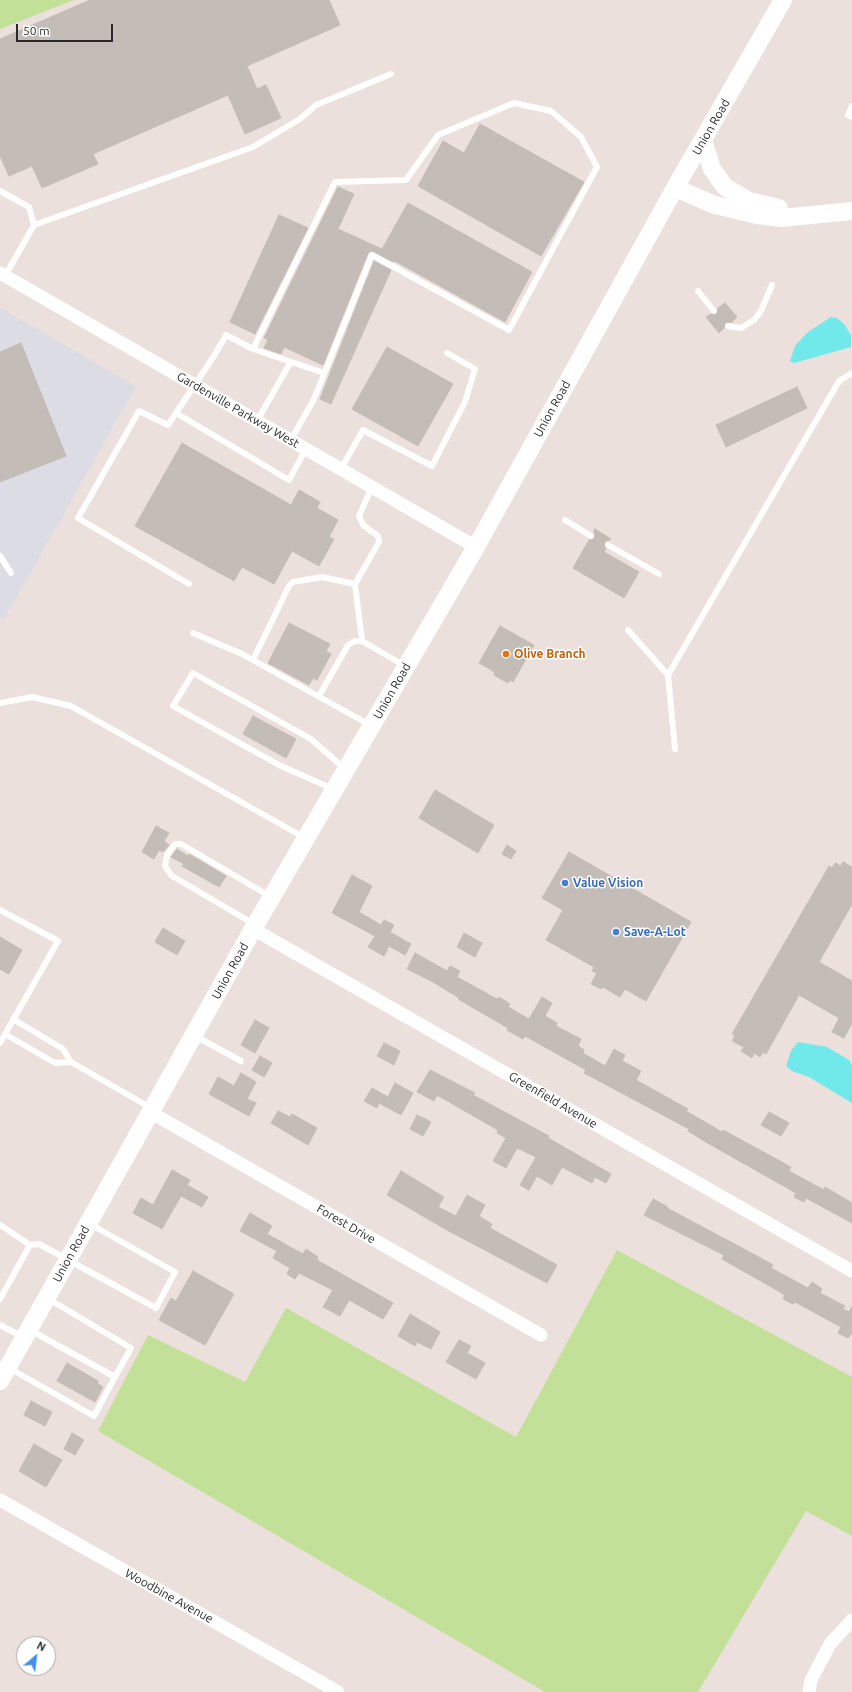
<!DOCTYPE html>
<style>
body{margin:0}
#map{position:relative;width:852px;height:1692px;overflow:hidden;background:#ebe0db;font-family:Ubuntu,sans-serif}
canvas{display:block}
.north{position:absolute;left:16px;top:1636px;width:40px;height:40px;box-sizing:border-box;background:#fff;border:1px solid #a9a9a9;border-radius:50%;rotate:28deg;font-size:11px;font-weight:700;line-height:16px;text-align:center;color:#292929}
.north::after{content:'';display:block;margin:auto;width:14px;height:18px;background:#408ff3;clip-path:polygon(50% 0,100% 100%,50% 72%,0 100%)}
.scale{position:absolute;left:16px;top:24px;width:97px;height:18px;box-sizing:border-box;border:2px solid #292929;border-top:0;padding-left:5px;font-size:12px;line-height:14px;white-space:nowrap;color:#292929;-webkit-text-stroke:3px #fff;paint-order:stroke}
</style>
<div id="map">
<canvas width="852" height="1692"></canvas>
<div class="north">N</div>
<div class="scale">50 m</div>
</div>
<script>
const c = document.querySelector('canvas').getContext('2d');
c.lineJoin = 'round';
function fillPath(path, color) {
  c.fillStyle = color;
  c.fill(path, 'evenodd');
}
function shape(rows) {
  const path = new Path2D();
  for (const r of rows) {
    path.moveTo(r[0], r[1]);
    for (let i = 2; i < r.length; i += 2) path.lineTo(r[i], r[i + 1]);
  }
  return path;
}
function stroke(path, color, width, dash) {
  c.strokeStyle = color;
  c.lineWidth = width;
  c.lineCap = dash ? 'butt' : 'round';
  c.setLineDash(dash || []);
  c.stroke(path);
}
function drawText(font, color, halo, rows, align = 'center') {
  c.font = font + ' Ubuntu,sans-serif';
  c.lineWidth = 3;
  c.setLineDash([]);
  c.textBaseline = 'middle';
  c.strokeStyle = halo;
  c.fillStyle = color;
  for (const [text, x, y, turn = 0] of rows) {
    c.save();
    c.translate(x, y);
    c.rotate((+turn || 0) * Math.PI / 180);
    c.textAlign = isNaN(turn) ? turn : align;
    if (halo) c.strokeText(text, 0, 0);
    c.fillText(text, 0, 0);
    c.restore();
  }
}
const industrial = shape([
 [0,308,136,386,3,621,0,617]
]);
const green = shape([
 [0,0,74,0,0,29],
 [617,1250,852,1377,852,1536,806,1511,698,1692,545,1692,98,1431,148,1335,245,1382,286,1308,516,1437]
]);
const water = shape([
 [831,317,837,318,844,324,851,335,851,347,794,363,790,361,795,346,808,332],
 [798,1042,827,1047,849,1060,852,1066,852,1103,809,1077,792,1071,786,1066,791,1051]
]);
const building = shape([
 [90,0,329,0,340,25,247,66,257,89,266,85,281,118,245,134,228,95,93,154,98,164,42,188,32,166,9,176,0,156,0,39,90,0],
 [480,124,584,182,541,256,418,186,443,141,464,153,480,124],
 [338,187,354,194,338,229,382,249,408,203,532,272,505,322,395,261,394,262,371,251,368,253,323,365,284,347,281,354,264,348,268,339,264,338,338,187],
 [279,215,308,228,255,334,230,322,279,215],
 [374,261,391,270,331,404,320,399,374,261],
 [725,303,737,317,732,322,725,323,724,328,719,333,706,317,711,314,716,315,718,308,725,303],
 [21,343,66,456,0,482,0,352,21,343],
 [387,347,453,384,418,446,352,409,387,347],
 [797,387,807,408,726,447,716,425,797,387],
 [182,443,291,505,299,490,320,502,317,508,338,520,329,537,334,539,319,566,292,551,274,584,242,567,234,581,135,526,182,443],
 [595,529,611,539,604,542,606,549,604,552,639,572,624,598,573,568,589,540,595,538,594,532,595,529],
 [289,623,330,644,326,651,331,654,317,680,313,678,309,685,268,663,289,623],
 [500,626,534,645,513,682,510,680,508,683,494,675,495,673,490,669,479,663,500,626],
 [253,716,296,739,286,758,243,734,253,716],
 [435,790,494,825,478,853,419,818,435,790],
 [156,826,169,833,164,841,169,845,163,852,159,850,154,859,142,852,156,826],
 [507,845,516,851,511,859,502,854,507,845],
 [177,849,188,856,189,854,226,876,219,887,182,866,184,864,171,857,177,849],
 [569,852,691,922,646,1001,625,989,620,997,603,987,601,989,591,984,597,973,592,971,594,967,546,940,563,910,542,898,569,852],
 [843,862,852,867,852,904,819,962,852,981,852,1023,844,1038,832,1032,839,1018,799,995,766,1054,763,1052,760,1057,754,1053,752,1058,741,1051,744,1047,732,1041,735,1036,732,1034,829,866,832,868,835,863,841,866,843,862],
 [352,875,372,886,359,912,381,925,384,920,394,925,390,932,411,944,405,955,389,946,384,956,368,947,375,936,332,913,352,875],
 [163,928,185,941,177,955,155,942,163,928],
 [464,933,482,943,475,957,457,947,464,933],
 [0,937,22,950,9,974,0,969,0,937],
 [415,953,447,971,450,966,460,971,457,977,497,999,499,997,510,1004,508,1007,529,1019,542,997,552,1003,545,1016,557,1023,556,1026,581,1039,578,1046,584,1050,583,1053,605,1066,614,1049,625,1055,622,1061,641,1071,636,1080,688,1109,686,1111,722,1132,723,1130,791,1167,789,1171,824,1190,825,1187,852,1203,852,1223,806,1198,804,1202,794,1197,796,1193,704,1141,688,1131,689,1129,584,1073,586,1070,525,1036,523,1039,507,1030,508,1028,458,999,459,998,433,982,407,969,415,953],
 [255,1020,269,1028,255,1053,241,1045,255,1020],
 [384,1043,400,1051,394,1065,377,1056,384,1043],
 [260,1056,272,1063,264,1077,252,1070,260,1056],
 [430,1070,475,1093,473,1095,549,1136,548,1138,611,1174,606,1183,595,1177,592,1183,562,1167,552,1185,537,1176,529,1190,520,1185,536,1157,517,1148,506,1168,493,1161,506,1138,497,1133,498,1130,437,1095,434,1101,417,1092,430,1070],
 [241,1073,256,1082,247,1099,256,1103,249,1116,209,1094,218,1077,234,1086,241,1073],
 [395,1083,413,1093,401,1115,379,1103,377,1108,364,1101,372,1088,388,1097,395,1083],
 [278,1111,290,1117,292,1114,317,1128,308,1145,271,1123,278,1111],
 [769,1112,789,1123,781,1136,761,1125,769,1112],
 [417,1115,431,1122,423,1136,410,1129,417,1115],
 [172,1170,190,1180,187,1185,208,1197,202,1207,181,1196,162,1229,133,1213,141,1198,153,1205,172,1170],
 [401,1171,444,1197,438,1207,456,1216,467,1195,485,1205,479,1216,492,1224,490,1228,557,1265,547,1283,445,1229,387,1195,401,1171],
 [653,1199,668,1207,667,1208,757,1256,773,1265,771,1268,808,1288,812,1282,822,1289,820,1293,845,1306,843,1309,849,1312,852,1306,852,1333,848,1338,838,1333,841,1327,795,1302,793,1304,783,1299,785,1295,773,1288,722,1259,724,1255,644,1215,653,1199],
 [250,1213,272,1226,267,1234,303,1254,306,1249,318,1257,317,1260,393,1303,383,1319,349,1300,340,1316,323,1307,333,1290,299,1273,295,1279,287,1274,290,1268,273,1258,277,1251,240,1231,250,1213],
 [193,1271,234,1294,205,1345,159,1320,171,1298,176,1301,193,1271],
 [410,1314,440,1332,431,1349,417,1342,415,1346,398,1336,410,1314],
 [459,1340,471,1346,467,1353,485,1363,476,1379,446,1362,459,1340],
 [67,1363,98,1381,97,1383,103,1387,95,1402,57,1381,67,1363],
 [31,1401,52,1412,45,1426,24,1415,31,1401],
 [72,1433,84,1440,75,1455,64,1449,72,1433],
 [34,1444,62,1460,46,1487,19,1471,34,1444]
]);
const lane = shape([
 [852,106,848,115,852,117],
 [0,191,29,207,34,225,5,276],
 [34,225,253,147,300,119,316,105,391,74],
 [698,291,714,311],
 [728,326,741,328,754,320,761,311,772,285],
 [176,413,289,480,306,449],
 [257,421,290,363],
 [291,440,314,399,372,255,509,330,597,167,581,137,551,111,514,103,438,135,406,180,335,182,253,349,324,373],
 [341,469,363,430,432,466,465,402,475,369,447,353],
 [565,520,591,536],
 [608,545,659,574],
 [0,556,11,573],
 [189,584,78,518,139,411,168,425,214,356,226,335,253,349],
 [628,630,668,675],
 [193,633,242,654,370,725],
 [362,641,355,584,379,542,378,536,363,525,359,516,372,487],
 [253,660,289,586,293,582,322,577,355,584],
 [319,696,348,645,355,641,362,641,405,666],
 [0,703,32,697,71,706,305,838],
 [675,749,668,675,839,381,852,373],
 [333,789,279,765,173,706,193,673,311,739,345,769],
 [0,910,58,941,0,1043],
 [254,924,172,876,165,866,167,855,175,844,181,844,271,897],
 [13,1019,63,1049,71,1062,151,1108],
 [5,1034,55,1063,71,1062],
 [195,1036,241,1061],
 [0,1225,30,1245],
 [47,1298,131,1348,115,1377],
 [0,1299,30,1245,39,1244,156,1308,175,1272,90,1224],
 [0,1325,23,1337],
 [9,1368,94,1416,115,1377,30,1330]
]);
const street = shape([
 [0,273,476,547],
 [253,929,852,1271],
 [150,1112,541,1335],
 [0,1500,338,1692],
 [809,1692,811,1680,830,1644,852,1620]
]);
const secondary = shape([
 [703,140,712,169,725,187,749,201,779,208],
 [675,188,715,205,757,215,781,218,852,211],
 [0,1381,253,929,476,547,675,188,783,0]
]);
const markers = [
 [506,654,4,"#e8710a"],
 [565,883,4,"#3f7fe0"],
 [616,932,4,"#3f7fe0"]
];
const streetNames = [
 ["Union Road",711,127,-60],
 ["Union Road",552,409,-61],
 ["Gardenville Parkway West",238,410,30],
 ["Union Road",392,691,-60],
 ["Union Road",230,971,-61],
 ["Greenfield Avenue",553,1100,30],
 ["Forest Drive",346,1224,30],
 ["Union Road",71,1254,-61],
 ["Woodbine Avenue",169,1596,29]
];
const foodNames = [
 ["Olive Branch",514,654]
];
const shopNames = [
 ["Value Vision",573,883],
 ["Save-A-Lot",624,932]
];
fillPath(industrial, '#dcdce4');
fillPath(green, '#c3e099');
fillPath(water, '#71e9ea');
fillPath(building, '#c3bcb7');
stroke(building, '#c6bcb5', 1);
stroke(lane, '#fff', 6);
stroke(street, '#fff', 13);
stroke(secondary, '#fff', 18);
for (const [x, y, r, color] of markers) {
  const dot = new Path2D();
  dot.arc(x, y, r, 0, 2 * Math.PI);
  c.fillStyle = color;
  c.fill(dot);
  stroke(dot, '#fff', 1.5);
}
drawText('12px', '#292929', '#fff', streetNames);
drawText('bold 12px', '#c56008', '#fff', foodNames, 'left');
drawText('bold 12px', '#366cbe', '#fff', shopNames, 'left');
</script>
